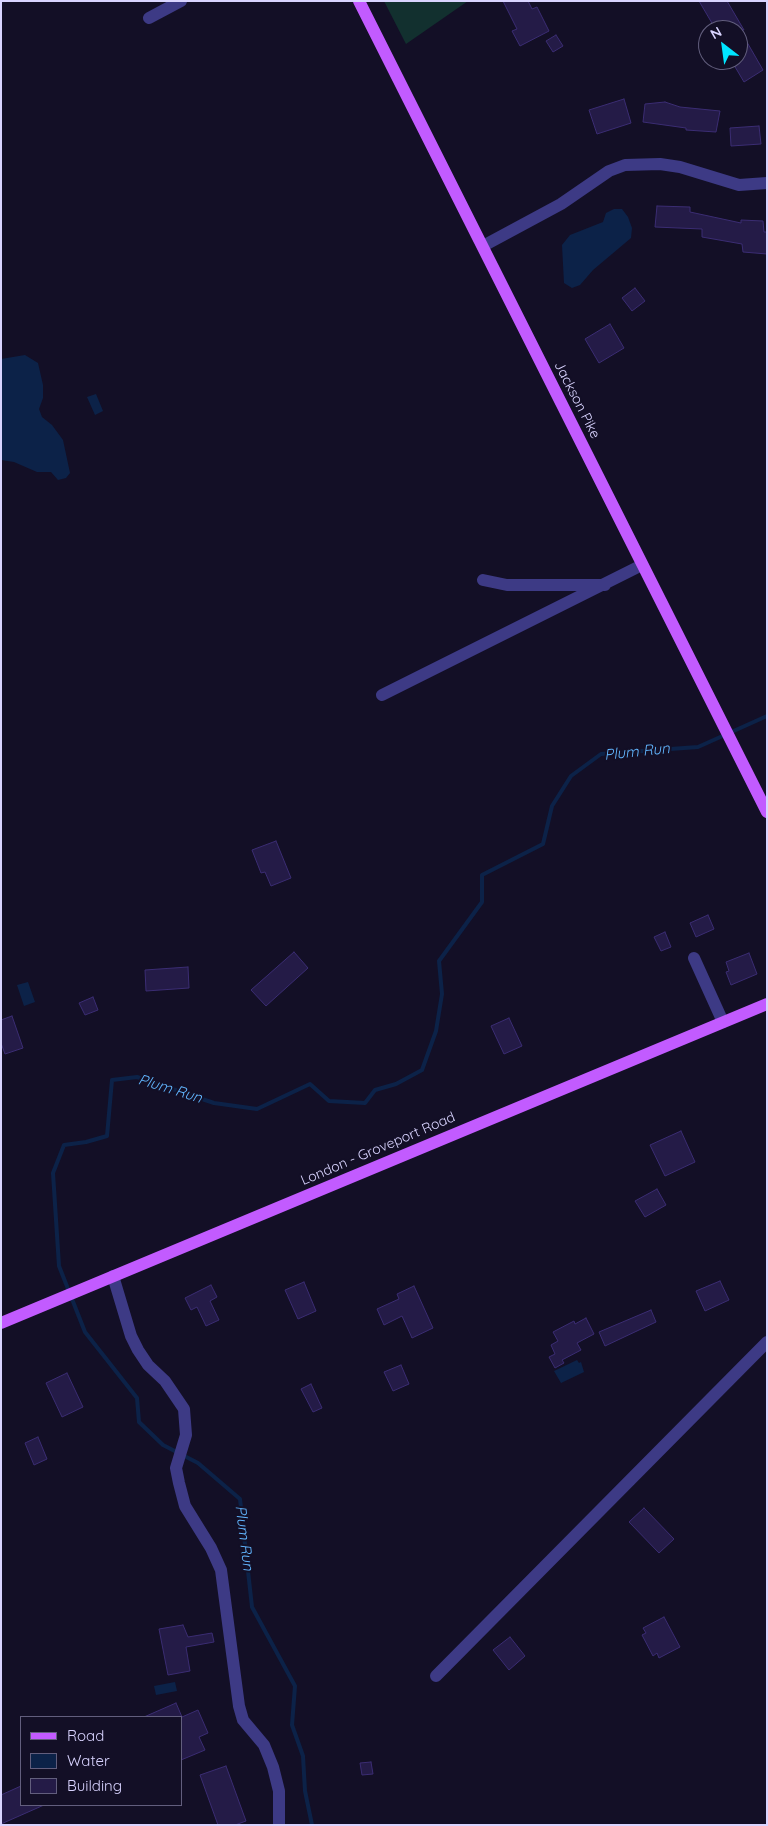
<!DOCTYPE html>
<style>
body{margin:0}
#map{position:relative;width:768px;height:1826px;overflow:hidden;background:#130f26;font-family:Quicksand,sans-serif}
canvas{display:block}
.frame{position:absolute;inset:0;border:2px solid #d9d4ff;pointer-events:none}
.legend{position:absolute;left:20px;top:1716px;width:162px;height:90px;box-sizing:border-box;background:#130f26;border:1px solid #625e7d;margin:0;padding:6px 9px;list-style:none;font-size:15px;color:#d9d4ff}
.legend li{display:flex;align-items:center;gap:10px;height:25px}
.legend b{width:25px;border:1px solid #625e7d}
.north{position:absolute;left:698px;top:20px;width:50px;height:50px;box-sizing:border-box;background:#130f26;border:1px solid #625e7d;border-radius:50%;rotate:330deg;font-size:14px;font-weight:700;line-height:20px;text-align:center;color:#d9d4ff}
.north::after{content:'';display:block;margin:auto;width:18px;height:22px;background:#00e5ff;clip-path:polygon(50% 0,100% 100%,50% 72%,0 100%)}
</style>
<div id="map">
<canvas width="768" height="1826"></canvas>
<div class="frame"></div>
<ul class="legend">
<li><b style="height:6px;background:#c25bff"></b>Road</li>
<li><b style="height:14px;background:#0c2248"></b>Water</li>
<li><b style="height:14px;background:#241b47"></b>Building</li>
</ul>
<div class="north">N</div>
</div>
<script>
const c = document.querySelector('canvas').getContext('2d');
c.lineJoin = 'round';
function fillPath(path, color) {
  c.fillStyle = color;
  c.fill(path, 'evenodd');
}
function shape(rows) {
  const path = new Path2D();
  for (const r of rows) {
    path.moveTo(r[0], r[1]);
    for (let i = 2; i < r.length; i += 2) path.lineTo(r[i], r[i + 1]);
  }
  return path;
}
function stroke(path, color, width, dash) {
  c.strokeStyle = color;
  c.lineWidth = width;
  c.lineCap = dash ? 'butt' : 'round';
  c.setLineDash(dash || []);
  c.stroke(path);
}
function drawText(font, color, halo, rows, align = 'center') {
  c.font = font + ' Quicksand,sans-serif';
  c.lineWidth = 4;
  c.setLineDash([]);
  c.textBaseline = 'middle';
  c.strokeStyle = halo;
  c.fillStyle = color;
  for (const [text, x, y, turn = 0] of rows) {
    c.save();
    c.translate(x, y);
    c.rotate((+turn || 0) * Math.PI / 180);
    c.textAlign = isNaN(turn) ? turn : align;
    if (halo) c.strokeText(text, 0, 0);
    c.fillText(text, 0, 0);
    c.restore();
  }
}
const green = shape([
 [384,1,468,1,406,44]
]);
const water = shape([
 [614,209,622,209,628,217,632,228,631,238,593,270,580,285,572,288,564,283,562,245,570,235,603,222,606,213],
 [25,355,38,363,43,385,43,398,39,409,42,417,52,425,63,440,70,473,66,478,58,480,51,472,37,472,14,462,1,460,1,359],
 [96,394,103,411,95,415,87,397],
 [28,982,35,1002,24,1006,17,985],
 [577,1360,579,1363,581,1362,584,1372,561,1383,554,1371],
 [175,1682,177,1691,156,1695,154,1686]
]);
const stream = shape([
 [312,1825,305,1791,303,1756,292,1725,295,1686,252,1607,240,1499,198,1463,163,1445,139,1422,137,1398,85,1332,59,1266,53,1173,64,1145,86,1142,107,1136,112,1080,137,1077,214,1103,257,1109,310,1084,329,1101,365,1103,375,1090,396,1084,422,1070,436,1031,442,994,439,961,482,902,482,875,543,844,552,806,571,776,601,754,698,747,767,716]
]);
const building = shape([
 [503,1,528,1,532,9,537,7,549,31,520,46,512,31,517,29,503,1],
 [699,1,727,1,744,30,740,30,763,70,744,82,731,60,738,60,738,30,716,30,699,1],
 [556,35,563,46,553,52,546,41,556,35],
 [624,99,631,123,597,134,589,110,624,99],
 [665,102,680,107,720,111,716,132,686,130,686,128,643,122,645,104,665,102],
 [759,126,761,144,731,146,730,128,759,126],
 [657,206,690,207,690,212,741,223,741,220,763,221,764,232,767,232,767,254,743,252,742,244,702,237,702,229,655,227,657,206],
 [635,288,645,301,632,311,622,298,635,288],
 [610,324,624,348,599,363,585,339,610,324],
 [276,841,291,878,271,886,265,872,261,873,252,850,276,841],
 [708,915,714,929,696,937,690,923,708,915],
 [665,932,671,947,661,951,654,937,665,932],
 [294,952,308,968,266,1006,251,990,294,952],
 [749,953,757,974,731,985,726,972,729,971,726,962,749,953],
 [188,967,189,988,146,991,145,970,188,967],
 [93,997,98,1010,85,1015,79,1003,93,997],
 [12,1016,23,1048,5,1054,1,1043,1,1020,12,1016],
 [509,1018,522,1046,504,1054,491,1026,509,1018],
 [681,1131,695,1162,665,1176,650,1145,681,1131],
 [657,1189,666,1205,645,1217,635,1201,657,1189],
 [720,1281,729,1300,705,1311,696,1291,720,1281],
 [304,1282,316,1311,298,1319,285,1290,304,1282],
 [211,1285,217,1297,210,1301,219,1320,206,1326,197,1307,191,1310,185,1298,211,1285],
 [414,1286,433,1328,412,1338,402,1316,384,1325,377,1309,399,1299,397,1294,414,1286],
 [651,1310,656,1322,605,1346,599,1332,651,1310],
 [586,1318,594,1334,577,1343,581,1350,562,1360,564,1363,555,1368,549,1357,555,1354,551,1345,558,1341,553,1332,574,1321,575,1324,586,1318],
 [401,1365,409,1384,393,1391,384,1372,401,1365],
 [67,1373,83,1407,62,1417,46,1383,67,1373],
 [311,1384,322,1408,313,1412,301,1389,311,1384],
 [38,1437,47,1459,34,1465,25,1443,38,1437],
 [644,1508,674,1539,659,1553,629,1522,644,1508],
 [664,1617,680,1647,659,1658,657,1653,653,1656,642,1635,646,1633,643,1628,664,1617],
 [183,1625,188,1637,212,1633,214,1642,186,1647,190,1671,168,1675,159,1629,183,1625],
 [510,1637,525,1656,509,1670,493,1650,510,1637],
 [176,1703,182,1717,198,1710,208,1733,199,1737,205,1750,181,1760,181,1717,144,1717,176,1703],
 [371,1762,373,1774,362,1775,360,1763,371,1762],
 [226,1766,246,1821,235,1825,218,1825,200,1775,226,1766],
 [21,1786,21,1805,44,1805,1,1824,1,1795,21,1786]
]);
const minor = shape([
 [149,18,181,1],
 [483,246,561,204,609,171,625,165,660,164,680,167,739,185,767,183],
 [483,580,507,585,605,585],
 [382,695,642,565],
 [694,958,723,1022],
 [113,1276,131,1336,138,1350,148,1365,165,1381,184,1409,186,1435,176,1468,179,1483,185,1506,211,1548,221,1570,239,1706,243,1720,264,1745,273,1767,279,1791,279,1825],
 [436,1676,767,1342]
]);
const major = shape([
 [359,1,767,812],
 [1,1323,767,1004]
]);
const streetNames = [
 ["Jackson Pike",577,400,63],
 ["London - Groveport Road",378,1149,-23]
];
const waterNames = [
 ["Plum Run",637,752,-6],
 ["Plum Run",170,1089,17],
 ["Plum Run",244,1538,83]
];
fillPath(green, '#12302f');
fillPath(water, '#0c2248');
stroke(stream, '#0c2248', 4);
fillPath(building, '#241b47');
stroke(building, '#3b2d73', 1);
stroke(minor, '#3d3a85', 12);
stroke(major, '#c25bff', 12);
drawText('14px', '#d9d4ff', '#130f26', streetNames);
drawText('italic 15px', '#62b6ff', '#130f26', waterNames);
</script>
